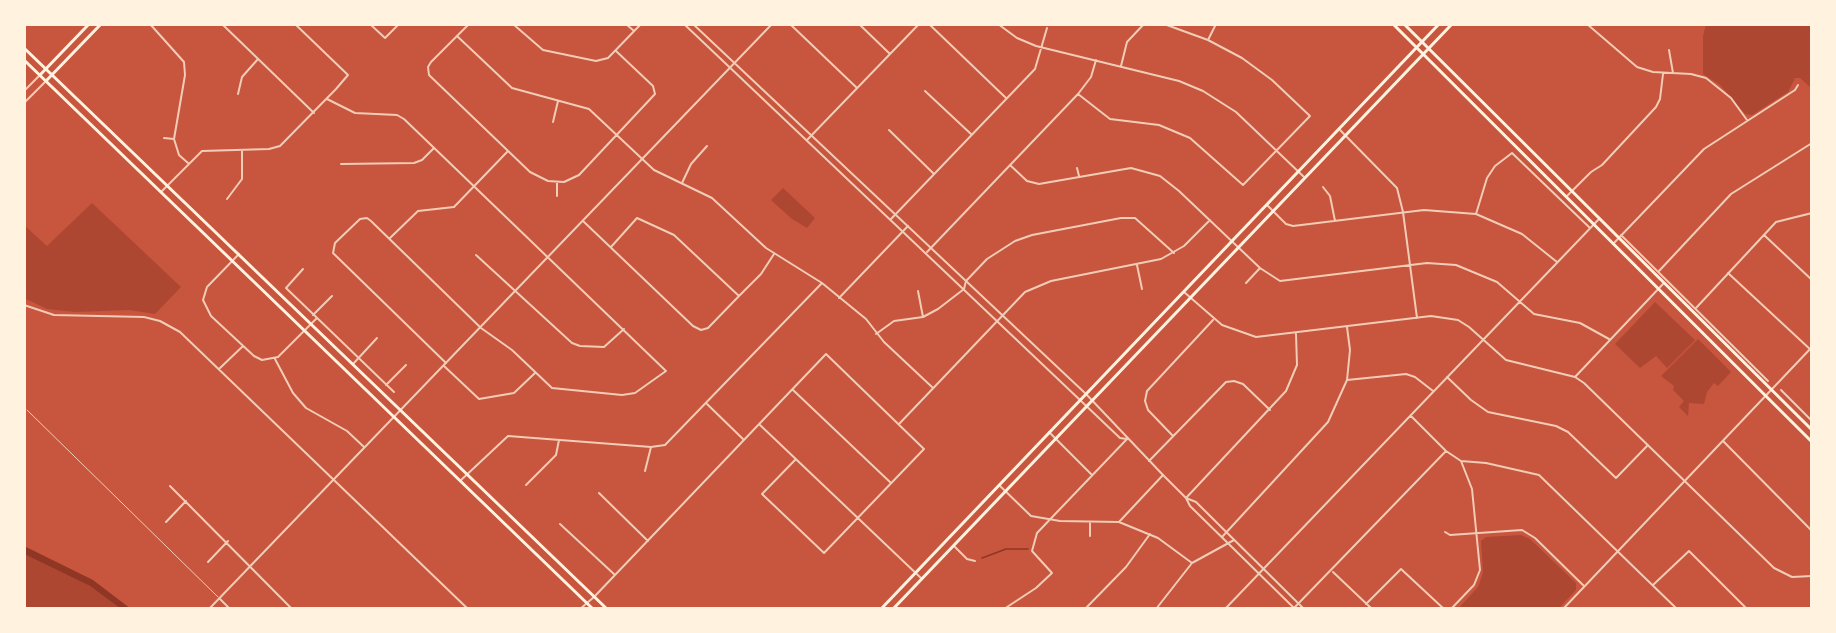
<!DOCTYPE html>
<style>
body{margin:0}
#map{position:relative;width:1836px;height:633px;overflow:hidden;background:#c8553d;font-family:Ubuntu,sans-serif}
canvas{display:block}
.frame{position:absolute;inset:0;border:26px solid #fff3e0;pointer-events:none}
</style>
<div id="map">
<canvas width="1836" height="633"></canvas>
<div class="frame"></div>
</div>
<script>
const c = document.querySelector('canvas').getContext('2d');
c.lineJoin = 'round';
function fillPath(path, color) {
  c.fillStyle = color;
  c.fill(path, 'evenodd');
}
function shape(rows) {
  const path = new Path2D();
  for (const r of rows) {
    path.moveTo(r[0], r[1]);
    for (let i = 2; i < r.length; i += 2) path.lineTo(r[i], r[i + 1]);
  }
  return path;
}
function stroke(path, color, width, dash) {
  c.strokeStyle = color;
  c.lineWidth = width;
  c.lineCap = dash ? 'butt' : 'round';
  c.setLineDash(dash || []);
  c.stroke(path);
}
const green = shape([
 [1706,24,1812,24,1811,88,1800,78,1795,78,1788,92,1752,115,1745,114,1720,85,1703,74,1703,36],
 [783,188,815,218,807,228,792,219,771,200],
 [92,203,181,287,155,314,130,310,76,312,47,309,24,298,24,225,47,246],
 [1655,302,1695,340,1667,368,1656,356,1640,368,1615,344],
 [1698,339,1731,372,1718,386,1714,383,1707,392,1704,404,1689,403,1688,416,1679,407,1684,401,1673,390,1674,386,1661,376],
 [1521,535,1530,539,1576,583,1576,590,1558,609,1458,609,1478,587,1483,573,1481,541,1486,537],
 [24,554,90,586,121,609,24,609]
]);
const water = shape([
 [24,546,93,580,131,609,121,609,90,586,24,554]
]);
const stream = shape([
 [982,558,1006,549,1028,549]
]);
const service = shape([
 [27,410,218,597]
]);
const minor = shape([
 [150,24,184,62,185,75,174,139,179,155,188,163],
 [222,24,314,113],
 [370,24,385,38,399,24],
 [469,24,431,62,428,67,429,75,530,172,548,181,564,182,579,175,655,94,653,86,616,51],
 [513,24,543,50,596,61,608,58,641,24],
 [626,24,634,31],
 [790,24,857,88],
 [859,24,890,54],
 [929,24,1006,98],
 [998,24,1017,38,1036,46,1179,81,1203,91,1236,112,1304,177],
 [1587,24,1637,67,1653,72,1691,74,1706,78,1731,98,1747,120],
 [457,36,512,88,589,109,654,170,712,198,766,248,822,283,866,319,884,342,932,387],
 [1208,40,1216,24],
 [1669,50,1673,73],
 [1121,66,1127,42,1144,24],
 [925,91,971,134],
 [238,94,242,77,258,59],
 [1078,94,1110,119,1159,125,1190,138,1243,185,1310,116,1272,80,1242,58,1208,40,1164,24],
 [327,99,355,113,397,115,404,119,666,371,635,393,622,395,552,388,512,350,481,328,371,221,367,218,360,219,335,243,333,253,446,363],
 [553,122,558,101],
 [889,130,934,174],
 [1340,130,1397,188,1403,212,1417,318],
 [164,138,174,139],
 [807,140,919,24],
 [341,164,414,163,422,160,434,148],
 [1010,165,1027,181,1039,184,1131,168,1160,176,1179,191,1260,268,1280,281,1427,263,1456,265,1497,282,1534,314,1580,323,1609,339],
 [1077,168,1079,176],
 [682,183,691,164,707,146],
 [1323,187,1330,196,1335,221],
 [161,192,202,151,269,149,280,146,336,89,348,75,295,24],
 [557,196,557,182],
 [1567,196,1591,172,1602,165,1656,107,1660,99,1663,74],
 [227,199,242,179,242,150],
 [1267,205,1286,224,1293,226,1424,210,1476,214,1522,234,1557,262],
 [1476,214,1487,178,1495,166,1512,153,1590,228],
 [891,219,1035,69,1047,28],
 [583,221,693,326,701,330,708,328,739,296,761,274,774,254],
 [1621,235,1768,381],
 [1764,235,1812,280],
 [390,238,418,211,454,207,508,151],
 [1613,244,1704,149,1795,90,1798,85],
 [611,247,637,218,674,235,739,296],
 [927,252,1078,94,1091,77,1096,60],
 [239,254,207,287,203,300,211,316,254,356,262,360,278,357,317,318],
 [476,255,572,343,580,346,604,347,624,329],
 [1137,265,1142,289],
 [303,269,286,288,394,392],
 [1659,271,1731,194,1812,143],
 [1728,273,1812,351],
 [1246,283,1260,268],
 [918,291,923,317],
 [1184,292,1222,325,1256,337,1431,316,1458,320,1469,327,1506,360,1575,377,1584,383,1774,568,1792,577,1812,576],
 [839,298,908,226],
 [24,305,54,315,144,317,160,321,180,332,468,609],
 [1696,308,1776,222,1812,213],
 [313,315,332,296],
 [876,334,894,321,923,317,938,309,964,289,966,281,987,259,1015,241,1032,235,1121,218,1135,218,1174,253],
 [275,359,293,393,306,408,347,431,364,447],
 [353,364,377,338],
 [444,366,479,399,514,393,535,373],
 [219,369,243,346],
 [1447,377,1471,400,1488,412,1556,426,1568,432,1616,478,1648,445],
 [1575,377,1663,284],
 [1347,380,1406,374,1415,377,1433,391],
 [386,385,406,365],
 [793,390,891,483],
 [1781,390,1812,421],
 [707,404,744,440],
 [1411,416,1446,451,1461,461,1486,463,1539,475,1677,609],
 [899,424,1025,292,1051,281,1161,259,1184,246,1210,220],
 [760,425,922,579],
 [1049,432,1092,475],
 [1173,436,1148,410,1145,401,1147,391,1213,320],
 [1723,441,1812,531],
 [1149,461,1226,382,1234,381,1243,384,1270,410],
 [645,471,651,447],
 [460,481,508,436,651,447,665,445,822,283],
 [526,485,556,455,559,440],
 [999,485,1031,516,1060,521,1119,522,1158,538,1192,563],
 [170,486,292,609],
 [599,493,648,541],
 [1186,498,1286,391,1297,365,1296,334],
 [166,522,186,501],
 [1119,522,1163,475],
 [560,524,615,575],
 [1445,532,1450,535,1522,530,1535,538,1584,586],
 [1090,536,1090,523],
 [1222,537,1328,422,1347,380,1350,350,1347,327],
 [954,546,967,559,975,561],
 [208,562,228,541],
 [1333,572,1372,609],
 [1653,585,1689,551,1747,609],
 [220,599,230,609],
 [1366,604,1401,569,1444,609],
 [1294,608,1446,451],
 [580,609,594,597,826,354,924,449,824,553,762,494,796,459],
 [1004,609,1036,588,1052,573,1032,551,1037,533,1127,439],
 [1085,609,1126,567,1150,534],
 [1156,609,1192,563,1234,540],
 [1225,609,1599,219],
 [1451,609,1474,585,1480,570,1472,489,1461,461]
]);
const tertiary = shape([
 [684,24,1120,438,1127,439],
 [693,24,1086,394,1163,475,1186,498,1196,502,1304,609],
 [24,91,40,75],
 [24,103,45,82],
 [1186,498,1190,506,1295,609],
 [209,609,772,24],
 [1563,609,1812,347]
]);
const secondary = shape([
 [1393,24,1812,442],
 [1404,24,1812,430],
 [40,75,89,24],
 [46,81,101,24],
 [881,609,1439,24],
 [893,609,1452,24]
]);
const primary = shape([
 [24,48,607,609],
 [24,60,593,609]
]);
fillPath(green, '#ae4732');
fillPath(water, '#8f3625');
stroke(stream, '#8f3625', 1.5);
stroke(service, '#f1ccb7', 1);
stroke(minor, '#f1ccb7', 2);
stroke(tertiary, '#f1ccb7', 2);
stroke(secondary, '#fff3e0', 3);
stroke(primary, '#fff3e0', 3);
</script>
